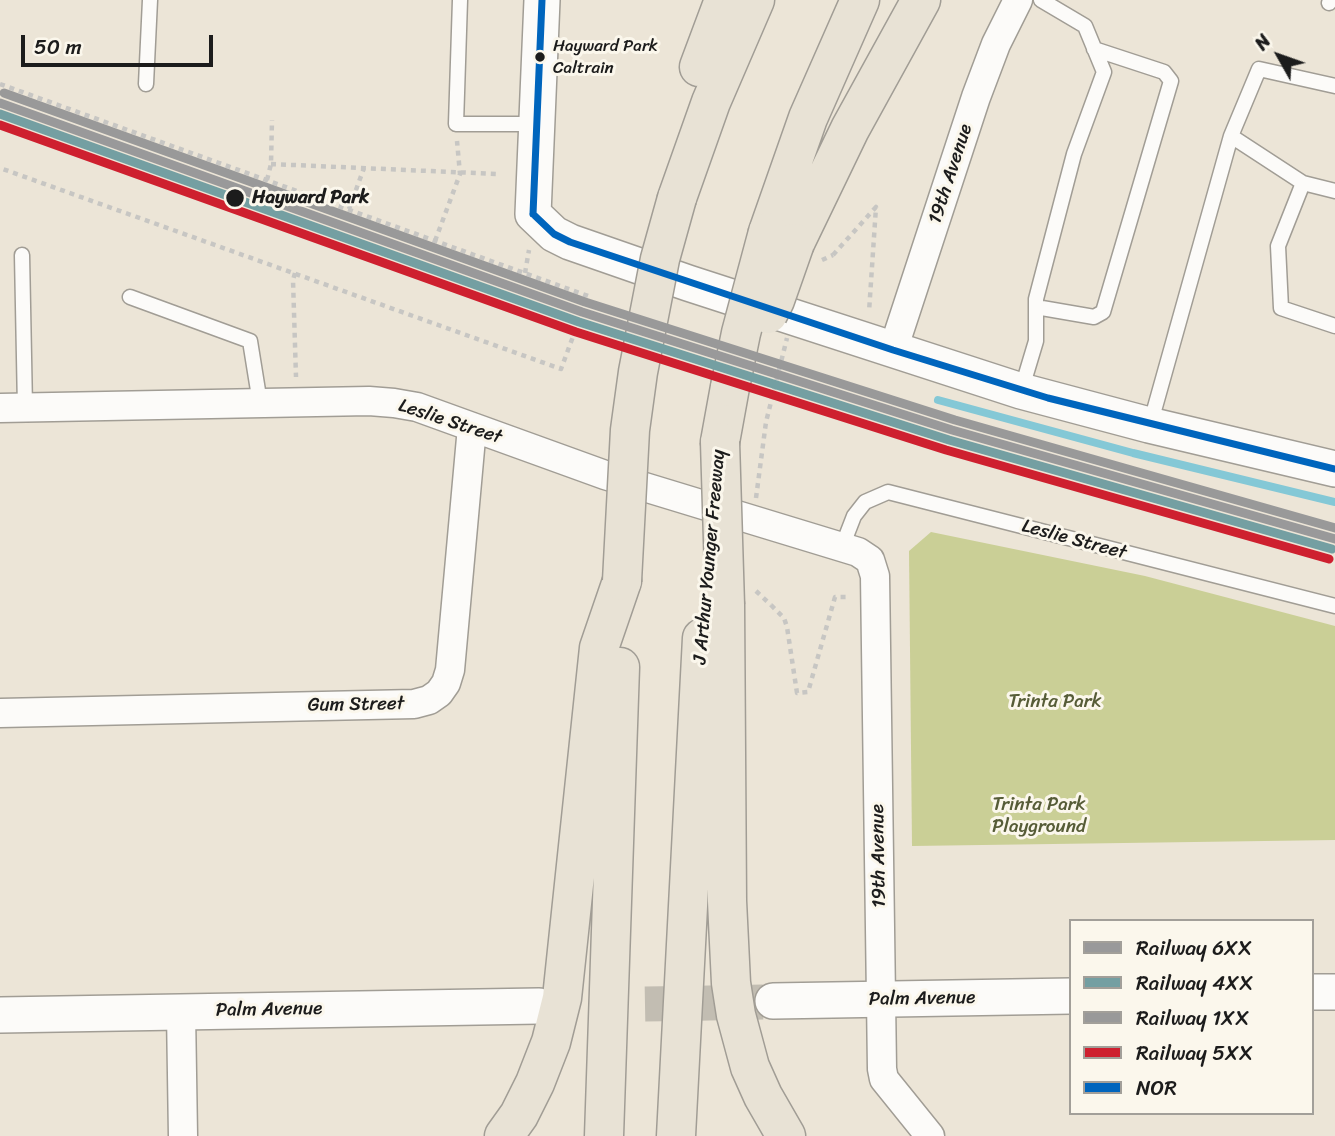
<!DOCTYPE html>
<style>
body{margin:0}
#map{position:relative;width:1335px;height:1136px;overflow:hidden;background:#ece5d7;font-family:Sriracha,sans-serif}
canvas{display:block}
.legend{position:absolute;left:1069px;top:919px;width:245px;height:196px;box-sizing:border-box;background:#fbf7ec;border:2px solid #a29f99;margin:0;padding:9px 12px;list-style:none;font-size:21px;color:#1c1c1c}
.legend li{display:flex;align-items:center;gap:14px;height:35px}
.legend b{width:35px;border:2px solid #a29f99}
.north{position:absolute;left:1244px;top:21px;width:70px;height:70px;-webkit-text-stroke:5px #fbf7ec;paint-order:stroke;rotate:310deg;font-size:19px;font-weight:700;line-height:28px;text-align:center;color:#1c1c1c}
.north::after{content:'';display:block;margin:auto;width:24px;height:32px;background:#1c1c1c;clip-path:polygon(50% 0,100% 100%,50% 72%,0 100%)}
.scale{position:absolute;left:21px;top:35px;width:192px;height:32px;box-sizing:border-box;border:4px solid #1c1c1c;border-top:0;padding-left:9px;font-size:21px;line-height:24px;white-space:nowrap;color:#1c1c1c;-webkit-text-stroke:5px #fbf7ec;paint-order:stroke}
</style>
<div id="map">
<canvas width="1335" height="1136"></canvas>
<ul class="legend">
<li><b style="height:9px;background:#99999a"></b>Railway 6XX</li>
<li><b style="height:9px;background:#749fa2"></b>Railway 4XX</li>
<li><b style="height:9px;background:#999"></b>Railway 1XX</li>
<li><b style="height:9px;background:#ce202f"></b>Railway 5XX</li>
<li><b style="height:9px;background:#0065bd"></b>NOR</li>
</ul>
<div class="north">N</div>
<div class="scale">50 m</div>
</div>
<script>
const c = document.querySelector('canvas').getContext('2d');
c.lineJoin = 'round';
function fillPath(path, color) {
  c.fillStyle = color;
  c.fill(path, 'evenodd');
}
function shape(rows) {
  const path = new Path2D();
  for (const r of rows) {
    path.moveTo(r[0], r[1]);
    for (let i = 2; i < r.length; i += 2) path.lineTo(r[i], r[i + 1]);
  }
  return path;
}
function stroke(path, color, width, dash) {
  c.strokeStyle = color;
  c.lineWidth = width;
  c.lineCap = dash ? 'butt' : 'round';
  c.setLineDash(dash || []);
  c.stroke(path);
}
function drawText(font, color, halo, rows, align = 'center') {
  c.font = font + ' Sriracha,sans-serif';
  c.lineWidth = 6;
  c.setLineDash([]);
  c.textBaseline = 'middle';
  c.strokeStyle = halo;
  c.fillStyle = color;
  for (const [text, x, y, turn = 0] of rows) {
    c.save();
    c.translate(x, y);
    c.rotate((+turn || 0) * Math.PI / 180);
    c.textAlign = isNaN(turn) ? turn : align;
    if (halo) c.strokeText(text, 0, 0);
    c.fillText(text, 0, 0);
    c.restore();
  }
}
const green = shape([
 [931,532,1145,576,1335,626,1335,840,912,846,909,551]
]);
const stream = shape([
 [938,400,1133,453,1335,502]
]);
const tertiaryTunnel = shape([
 [539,1006,763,1002]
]);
const path = shape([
 [0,84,588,296,561,369,0,168],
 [271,164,497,174],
 [267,180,271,164,272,120],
 [349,209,364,168],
 [435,241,460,174,457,141],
 [833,255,876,207,869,312],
 [295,273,293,280,296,377],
 [525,273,529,250],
 [771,605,784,618,787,627,797,693,808,692,835,597,850,597]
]);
const service = shape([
 [460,0,456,124,537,124],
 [1329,3,1331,0],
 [146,84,150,0],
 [1231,136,1303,183,1335,191],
 [1303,183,1278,246,1281,308,1335,326],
 [22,255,25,408],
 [130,297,250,341,260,403],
 [1036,307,1094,317,1103,312,1171,81,1164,72,1094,49],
 [1021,391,1036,341,1036,299,1074,154,1104,72,1085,26,1041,0],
 [1150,425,1231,136,1259,69,1335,86],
 [842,547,854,516,865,502,888,492,1335,606]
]);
const minor = shape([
 [893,350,976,97,996,44,1018,0],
 [0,408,369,401,394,403,417,407,605,475,858,552,870,560,875,576,882,1069,884,1079,930,1136],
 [0,713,414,704,429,700,439,693,446,683,450,670,472,427],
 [181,1012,183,1136]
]);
const tertiary = shape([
 [542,0,533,214,554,234,570,242,688,283,1021,391,1149,425,1335,469],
 [1312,992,1335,992],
 [773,1001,1071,996],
 [0,1015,539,1006]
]);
const motorway = shape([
 [699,67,724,0],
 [677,198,711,102,755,0],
 [768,232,808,118,860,0],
 [795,243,850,129,921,0],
 [720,442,730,387],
 [725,605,727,901,731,983,736,1015,750,1067,763,1096,786,1136],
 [504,1136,519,1115,535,1083,551,1042,562,998,599,648,622,581],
 [604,1136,620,667],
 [676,1136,702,638]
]);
const pathBridge = shape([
 [822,260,833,255],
 [756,498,766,422,787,338],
 [756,591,771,605]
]);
const motorwayBridge = shape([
 [768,314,775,300,795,243],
 [730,387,741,333,768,232],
 [720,442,725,605],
 [622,581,630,430,638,372,660,259,677,198]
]);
const bus1 = shape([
 [533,214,554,234,570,242,893,350,1048,398,1335,469],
 [533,214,542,0]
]);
const rail1 = shape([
 [0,103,582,312,952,430,1335,539]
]);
const rail2 = shape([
 [0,114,579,322,949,440,1332,549]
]);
const rail3 = shape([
 [4,93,585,302,955,420,1335,528]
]);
const rail4 = shape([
 [0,125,576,332,946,450,1329,559]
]);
const markers = [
 [540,57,6,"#1c1c1c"],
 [235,198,10,"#1c1c1c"]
];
const busNames = [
 ["Hayward Park",553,47],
 ["Caltrain",553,69]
];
const streetNames = [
 ["19th Avenue",951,174,-72],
 ["Leslie Street",450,422,18],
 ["Leslie Street",1074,540,15],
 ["J Arthur Younger Freeway",710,557,-85],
 ["Gum Street",356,705,-1],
 ["19th Avenue",879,856,-91],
 ["Palm Avenue",922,999,-1],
 ["Palm Avenue",269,1010,-1]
];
const stopNames = [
 ["Hayward Park",252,198]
];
const parkNames = [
 ["Trinta Park",1055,702],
 ["Trinta Park",1039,805],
 ["Playground",1039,827]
];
fillPath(green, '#cacf96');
stroke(stream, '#84c8d6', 8);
stroke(tertiaryTunnel, '#c2bdb2', 35, [35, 18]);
stroke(service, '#a19d95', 17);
stroke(minor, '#a19d95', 31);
stroke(tertiary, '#a19d95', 38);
stroke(motorway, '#a19d95', 41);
stroke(path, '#c7c6c3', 4.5, [5, 5]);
stroke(service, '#fcfbf9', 14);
stroke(minor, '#fcfbf9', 28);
stroke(tertiary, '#fcfbf9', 35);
stroke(motorway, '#e8e2d5', 38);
stroke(motorwayBridge, '#a19d95', 41, []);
stroke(pathBridge, '#c7c6c3', 4.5, [5, 5]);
stroke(motorwayBridge, '#e8e2d5', 38);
stroke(bus1, '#0065bd', 7);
stroke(rail1, '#99999a', 9);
stroke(rail2, '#749fa2', 9);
stroke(rail3, '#999', 9);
stroke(rail4, '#ce202f', 9);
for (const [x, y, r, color] of markers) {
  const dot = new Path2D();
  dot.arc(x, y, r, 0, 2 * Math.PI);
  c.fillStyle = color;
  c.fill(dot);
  stroke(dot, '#fbf7ec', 2.5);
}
drawText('17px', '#1c1c1c', '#fbf7ec', busNames, 'left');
drawText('19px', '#1c1c1c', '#fbf7ec', streetNames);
drawText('bold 19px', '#1c1c1c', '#fbf7ec', stopNames, 'left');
drawText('19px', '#565c37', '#fbf7ec', parkNames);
</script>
